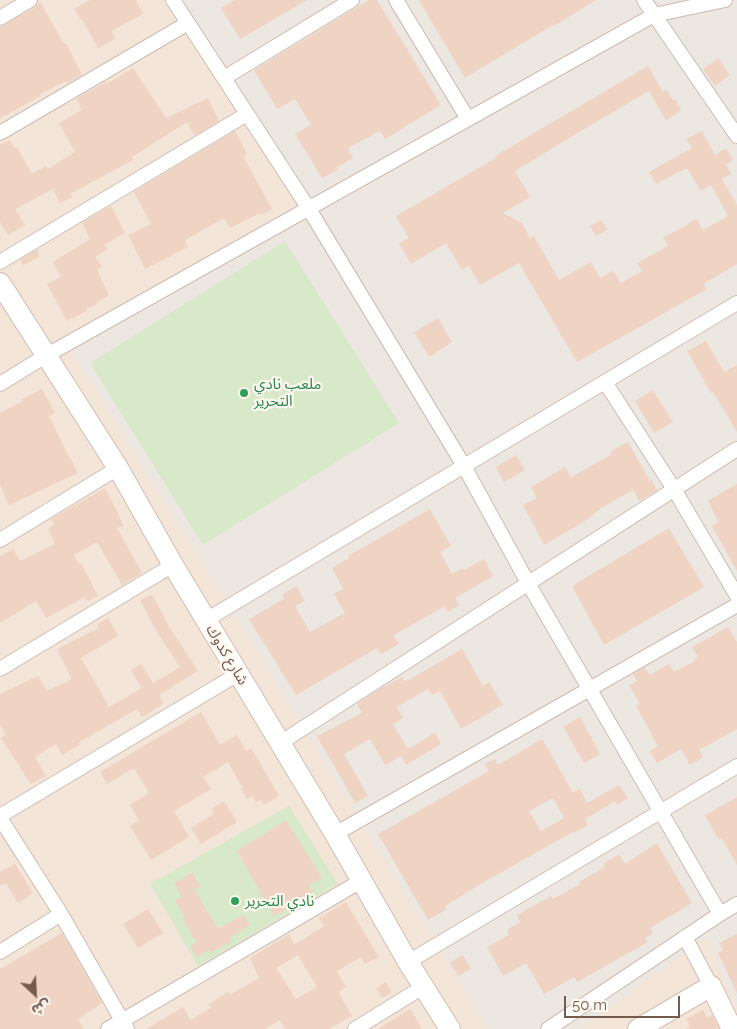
<!DOCTYPE html>
<meta charset="utf-8">
<style>
body{margin:0}
#map{position:relative;width:737px;height:1029px;overflow:hidden;background:#fbf4e9;font-family:Raleway,"Noto Sans Arabic",sans-serif}
canvas{display:block}
.north{position:absolute;left:10px;top:969px;width:50px;height:50px;-webkit-text-stroke:4px #fef8f0;paint-order:stroke;rotate:155deg;font-size:14px;font-weight:700;line-height:20px;text-align:center;color:#755a4e}
.north::after{content:'';display:block;margin:auto;width:18px;height:22px;background:#755a4e;clip-path:polygon(50% 0,100% 100%,50% 72%,0 100%)}
.scale{position:absolute;left:564px;top:996px;width:116px;height:22px;box-sizing:border-box;border:2px solid #755a4e;border-top:0;padding-left:6px;font-size:15px;line-height:18px;white-space:nowrap;color:#755a4e;-webkit-text-stroke:4px #fef8f0;paint-order:stroke}
</style>
<div id="map">
<canvas width="737" height="1029"></canvas>
<div class="north">ش</div>
<div class="scale">50 m</div>
</div>
<script>
const c = document.querySelector('canvas').getContext('2d');
c.lineJoin = 'round';
function fillPath(path, color) {
  c.fillStyle = color;
  c.fill(path, 'evenodd');
}
function shape(rows) {
  const path = new Path2D();
  for (const r of rows) {
    path.moveTo(r[0], r[1]);
    for (let i = 2; i < r.length; i += 2) path.lineTo(r[i], r[i + 1]);
  }
  return path;
}
function stroke(path, color, width, dash) {
  c.strokeStyle = color;
  c.lineWidth = width;
  c.lineCap = dash ? 'butt' : 'round';
  c.setLineDash(dash || []);
  c.stroke(path);
}
function drawText(font, color, halo, rows, align = 'center') {
  c.font = font + ' Raleway,"Noto Sans Arabic",sans-serif';
  c.lineWidth = 4.5;
  c.setLineDash([]);
  c.textBaseline = 'middle';
  c.strokeStyle = halo;
  c.fillStyle = color;
  for (const [text, x, y, turn = 0] of rows) {
    c.save();
    c.translate(x, y);
    c.rotate((+turn || 0) * Math.PI / 180);
    c.textAlign = isNaN(turn) ? turn : align;
    if (halo) c.strokeText(text, 0, 0);
    c.fillText(text, 0, 0);
    c.restore();
  }
}
const residential = shape([
 [0,0,737,0,737,1029,0,1029]
]);
const industrial = shape([
 [182,0,737,0,737,1007,706,938,579,1029,488,1029,72,351,316,207]
]);
const green = shape([
 [285,241,399,423,203,545,90,363],
 [289,806,338,884,198,966,150,884]
]);
const building = shape([
 [90,0,136,0,143,14,111,31,115,39,98,48,82,19,81,20,74,9],
 [235,0,307,0,240,39,221,8],
 [369,0,377,0,441,105,385,139,380,131,348,148,353,158,337,167,338,170,322,178,295,134,311,125,295,99,277,109,254,70],
 [419,0,596,0,554,26,553,25,465,78],
 [40,2,64,44,66,43,82,75,67,83,66,81,40,94,41,96,0,118,0,27,34,8],
 [718,58,730,75,715,86,703,69],
 [648,66,663,92,667,90,673,100,675,99,681,110,666,121,649,91,589,126,515,171,530,197,503,213,522,223,530,238,534,236,559,280,591,262,600,278,613,271,621,283,642,271,637,263,668,246,663,238,697,219,703,230,728,216,711,185,701,191,687,168,656,184,649,172,692,148,686,139,702,131,715,155,726,148,733,160,726,164,731,174,722,179,737,205,737,264,703,284,707,289,577,362,519,263,480,285,469,266,462,270,446,243,411,264,399,243,409,238,396,216,496,158,495,156],
 [133,68,166,118,208,98,219,121,194,136,187,122,132,157,133,160,70,194,72,197,60,203,53,189,15,209,25,225,8,235,0,222,0,145,10,140,14,148,17,147,32,174,46,166,48,169,75,152,59,123,82,110,76,99,106,82,107,84],
 [235,131,247,154,243,156,272,209,261,215,260,213,230,228,224,218,185,240,188,247,145,269,128,235,151,224,134,192],
 [111,206,125,233,104,245,107,249,95,257,102,267,97,270,109,296,96,302,97,304,86,309,87,311,67,321,47,284,61,277,53,262,90,239,82,223],
 [601,220,607,230,596,236,590,226],
 [38,249,39,257,23,265,20,260],
 [438,318,452,342,429,357,414,332],
 [706,341,724,372,737,365,737,432,713,392,711,393,687,351],
 [42,389,55,413,49,416,69,457,70,457,78,473,9,505,0,485,0,413,23,401,22,399],
 [653,390,673,422,654,433,635,401],
 [628,442,650,481,652,480,657,490,639,501,633,490,603,507,592,515,593,516,544,545,523,505,537,498,531,487,565,467,571,477,611,455,611,451],
 [516,455,525,470,504,482,496,467],
 [737,484,737,571,712,526,718,522,708,501],
 [105,488,118,513,123,526,117,528,142,573,122,585,97,542,74,555,79,564,81,563,98,596,87,601,85,597,46,618,36,601,0,623,0,556,13,549,20,561,55,544,48,528,54,525,51,519],
 [430,509,451,546,440,552,452,574,463,568,464,570,484,559,493,576,455,598,459,605,448,612,445,606,394,635,399,644,381,654,377,648,296,695,249,619,284,599,282,595,296,586,305,601,295,606,310,632,345,613,334,594,343,589,332,568,349,558,348,556,364,547],
 [669,528,704,587,604,645,572,586],
 [152,595,170,628,198,671,159,695,163,704,142,717,137,709,78,743,79,745,62,755,56,744,35,757,46,776,31,784,1,738,6,735,0,724,0,694,38,676,47,691,72,679,57,649,99,628,97,625,108,618,118,636,81,658,109,707,142,688,131,670,141,664,153,683,180,667,157,632,140,600],
 [728,627,737,642,737,729,699,750,703,757,690,765,681,749,657,763,650,751,658,746,636,706,640,704,629,685,637,681,633,674,645,667,650,675,669,664,674,672,695,661,694,660,698,657,692,647],
 [462,649,483,686,489,682,503,705,461,729,440,691,432,695,428,689,397,707,403,718,393,724,408,749,435,733,441,744,406,765,401,756,385,765,370,739,344,754,368,796,355,803,317,736,362,713,357,704,380,689,402,677,405,682],
 [201,712,220,745,237,735,246,751,251,748,279,796,264,805,261,799,256,802,252,796,247,799,241,789,243,788,228,762,203,777,211,789,174,811,189,837,151,860,130,826,139,821,130,805,149,793,134,768,107,784,100,772],
 [580,717,600,754,584,763,563,727],
 [542,739,573,793,580,789,587,803,619,785,628,798,617,805,615,801,585,819,588,825,574,833,573,832,477,886,445,906,447,909,428,920,378,834,489,771,485,764,495,759,498,765],
 [553,798,564,818,541,831,529,811],
 [737,797,737,865,722,838,719,840,705,815],
 [224,801,237,822,201,844,191,828,214,814,211,809],
 [286,820,322,878,309,885,313,892,274,916,237,851],
 [657,843,692,903,650,928,653,933,645,938,648,942,577,982,574,977,544,994,526,963,503,976,487,947,509,935,507,930,520,922,517,915,551,896,553,899,580,884,579,882,605,867,603,864,619,854,625,864],
 [15,864,33,893,18,903,6,883,0,886,0,872],
 [192,872,200,886,194,889,218,929,243,915,250,925,230,938,231,941,213,952,211,953,209,950,196,957,190,946,196,942,183,919,185,917,175,901,182,897,174,884],
 [346,902,379,957,365,964,361,957,337,971,346,987,338,992,352,1016,329,1029,285,1029,280,1020,264,1029,146,1029,183,1007,190,1020,211,1008,209,1004,228,992,230,995,259,978,250,958,289,934,294,944,304,939,324,926,319,918],
 [298,955,317,987,296,999,276,968],
 [148,909,163,933,138,948,123,924],
 [62,933,102,1003,78,1019,84,1029,0,1029,0,969],
 [737,934,737,993,718,953,723,950,719,943],
 [463,955,471,969,458,976,450,962],
 [386,982,392,992,382,998,376,988],
 [410,1009,422,1029,378,1029],
 [703,1010,707,1017,712,1015,719,1029,685,1029,690,1026,686,1019]
]);
const street = shape([
 [173,0,309,209,464,466,528,583,720,914],
 [396,0,468,119],
 [644,0,737,136],
 [0,18,30,0],
 [224,78,352,0],
 [0,133,188,23],
 [0,262,247,114],
 [605,382,674,489,737,596],
 [0,384,47,355,654,15,725,0],
 [0,540,118,468],
 [206,620,737,303],
 [0,669,173,565],
 [280,743,737,449],
 [0,816,238,674],
 [0,818,61,914,127,1029],
 [335,834,737,605],
 [685,937,711,986],
 [0,952,61,914],
 [408,962,737,766],
 [108,1029,361,881],
 [355,1029,423,987],
 [548,1029,720,914,737,904]
]);
const secondary = shape([
 [0,283,118,468,173,565,335,834,408,962,450,1029],
 [638,1029,711,986,732,1029]
]);
const markers = [
 [244,393,5,"#2e9e5b"],
 [235,901,5,"#2e9e5b"]
];
const leisureNames = [
 ["ملعب نادي",254,384],
 ["التحرير",254,401],
 ["نادي التحرير",245,901]
];
const streetNames = [
 ["شارع كدوك",227,655,59]
];
fillPath(residential, '#f3e5d8');
fillPath(industrial, '#ede7e2');
fillPath(green, '#d7e9c8');
fillPath(building, '#efd3c3');
stroke(street, '#cdbbb0', 16);
stroke(secondary, '#d2bdb0', 22);
stroke(street, '#fff', 14);
stroke(secondary, '#fff', 20);
for (const [x, y, r, color] of markers) {
  const dot = new Path2D();
  dot.arc(x, y, r, 0, 2 * Math.PI);
  c.fillStyle = color;
  c.fill(dot);
  stroke(dot, '#fef8f0', 2);
}
drawText('15px', '#27864d', '#fef8f0', leisureNames, 'left');
drawText('15px', '#755a4e', '#fef8f0', streetNames);
</script>
